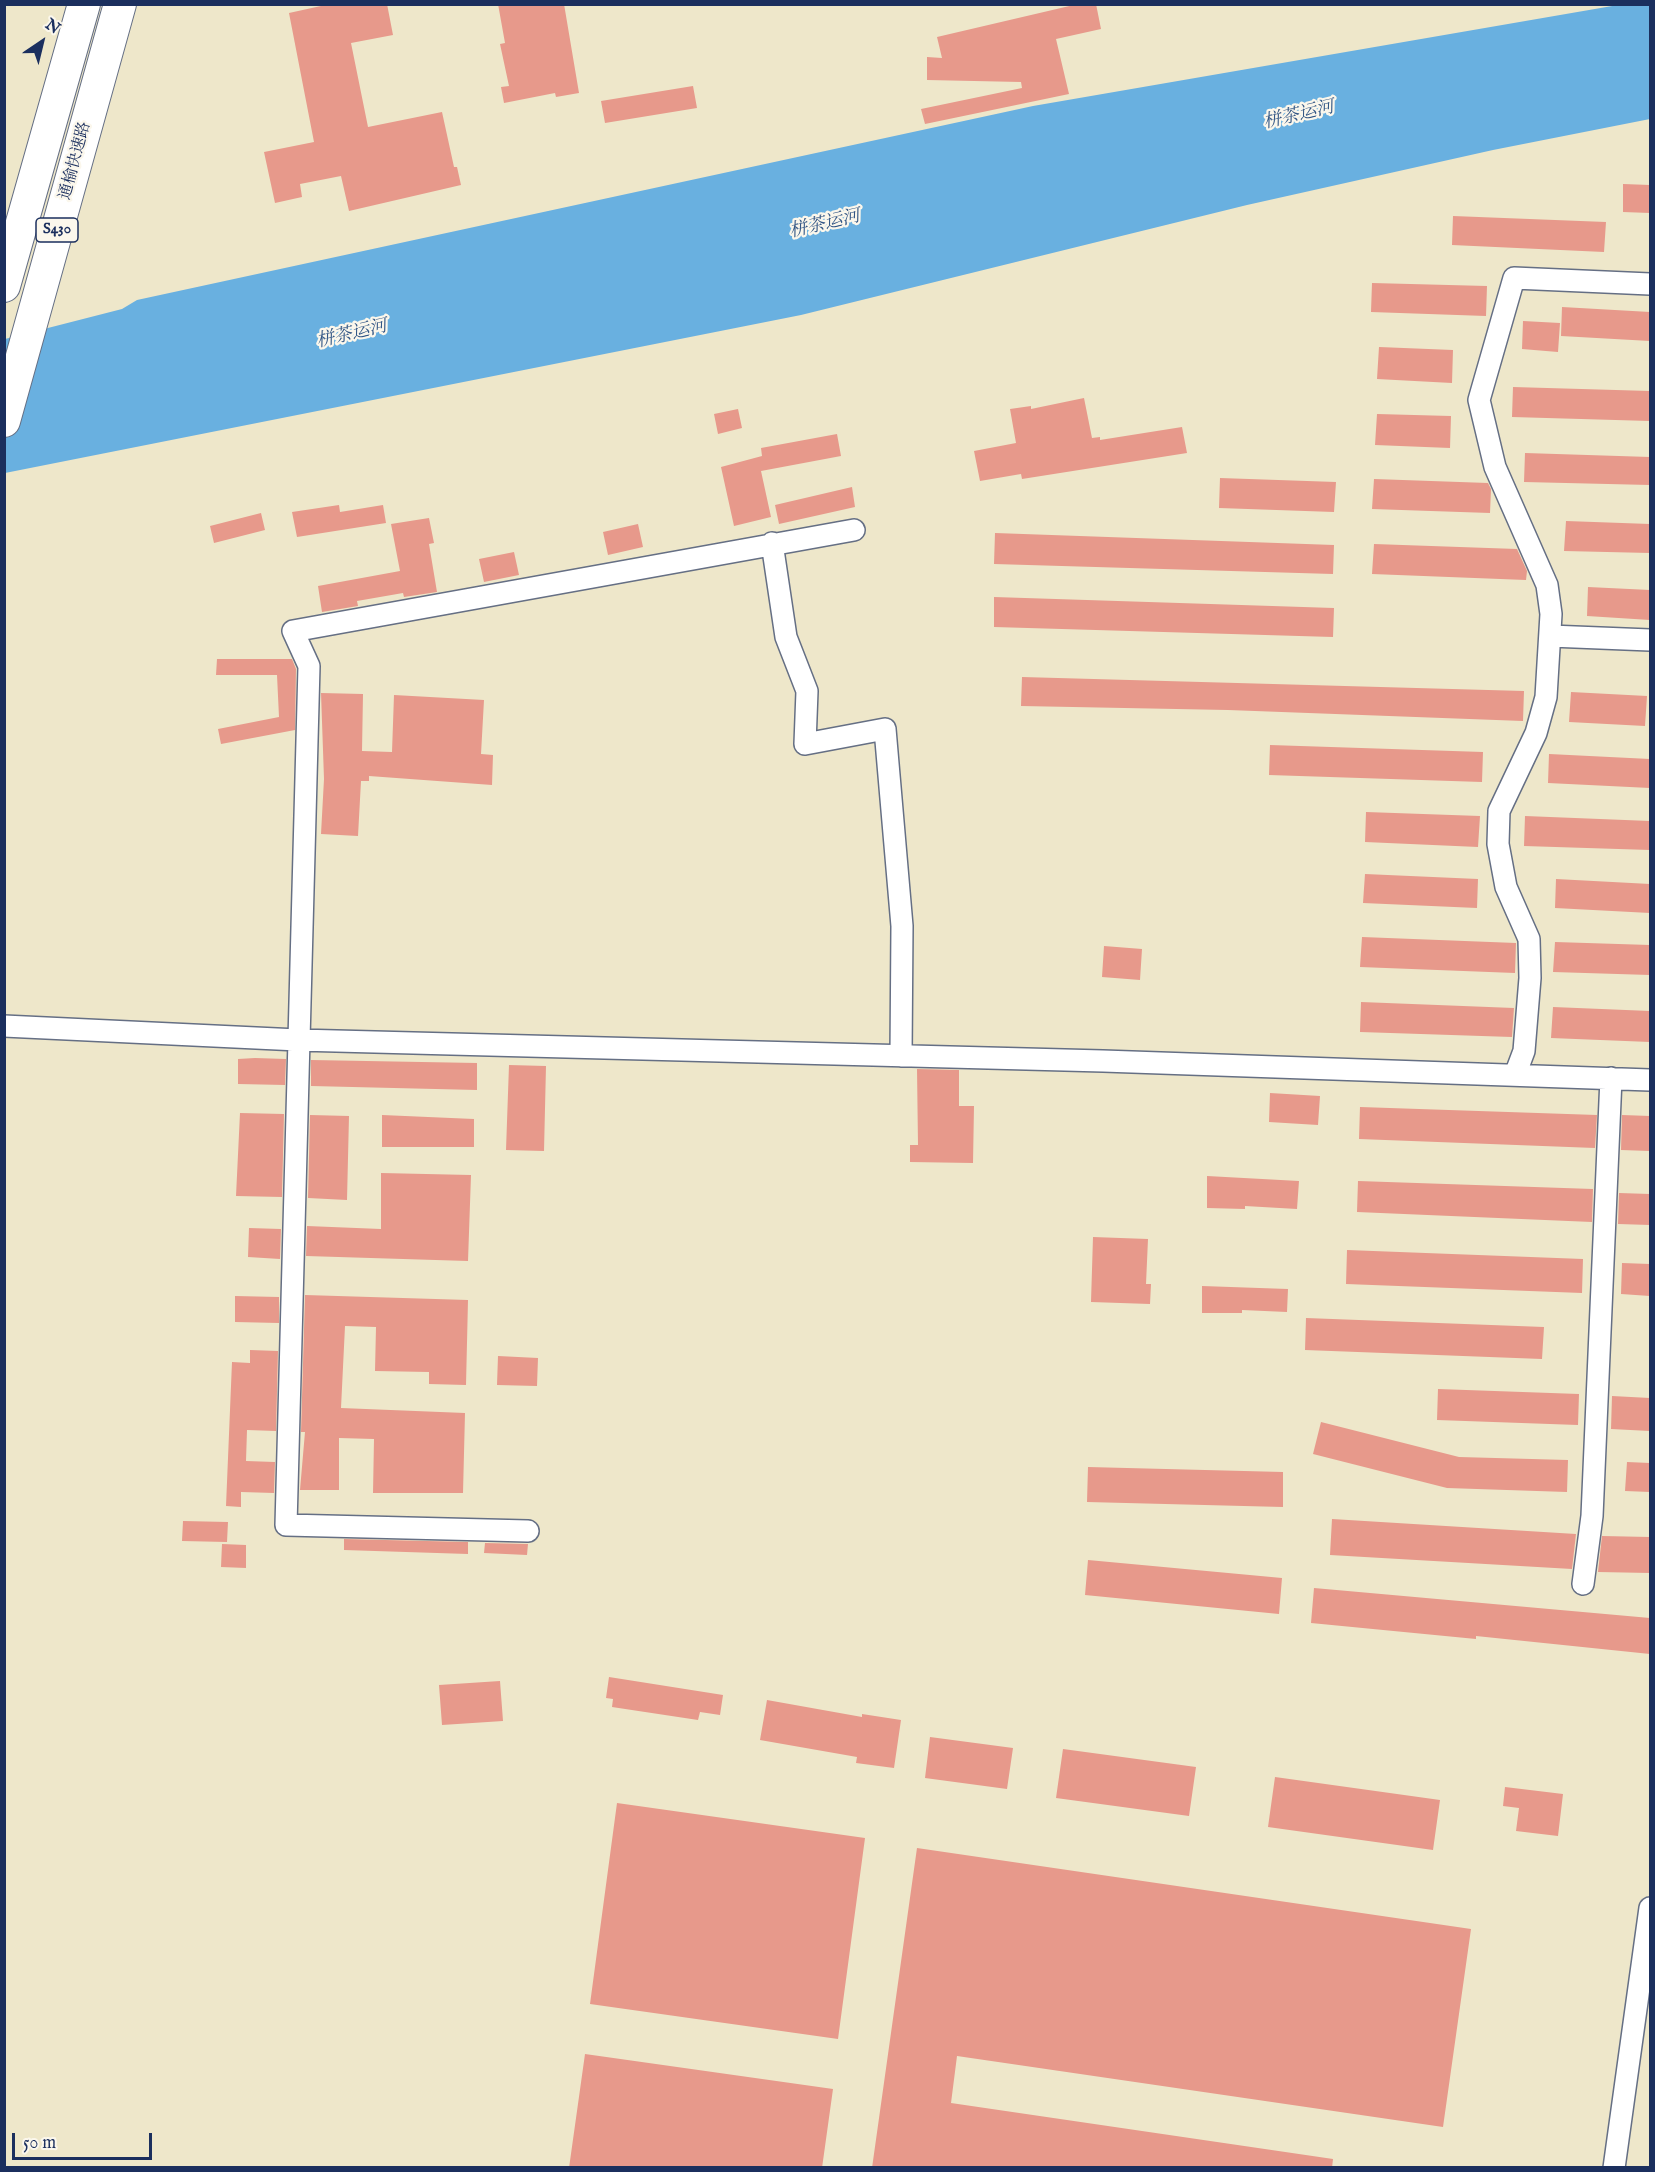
<!DOCTYPE html>
<meta charset="utf-8">
<style>
body{margin:0}
#map{position:relative;width:1655px;height:2172px;overflow:hidden;background:#eee7ca;font-family:"IM FELL English",serif}
canvas{display:block}
.frame{position:absolute;inset:0;border:6px solid #1b2f5e;pointer-events:none}
.north{position:absolute;left:12px;top:12px;width:60px;height:60px;-webkit-text-stroke:4px #fbf7ec;paint-order:stroke;rotate:35deg;font-size:16px;font-weight:700;line-height:24px;text-align:center;color:#1b2f5e}
.north::after{content:'';display:block;margin:auto;width:21px;height:27px;background:#1b2f5e;clip-path:polygon(50% 0,100% 100%,50% 72%,0 100%)}
.scale{position:absolute;left:12px;top:2133px;width:140px;height:27px;box-sizing:border-box;border:3px solid #1b2f5e;border-top:0;padding-left:8px;font-size:18px;line-height:21px;white-space:nowrap;color:#1b2f5e;-webkit-text-stroke:4px #fbf7ec;paint-order:stroke}
</style>
<div id="map">
<canvas width="1655" height="2172"></canvas>
<div class="frame"></div>
<div class="north">N</div>
<div class="scale">50 m</div>
</div>
<script>
const c = document.querySelector('canvas').getContext('2d');
c.lineJoin = 'round';
function fillPath(path, color) {
  c.fillStyle = color;
  c.fill(path, 'evenodd');
}
function shape(rows) {
  const path = new Path2D();
  for (const r of rows) {
    path.moveTo(r[0], r[1]);
    for (let i = 2; i < r.length; i += 2) path.lineTo(r[i], r[i + 1]);
  }
  return path;
}
function stroke(path, color, width, dash) {
  c.strokeStyle = color;
  c.lineWidth = width;
  c.lineCap = dash ? 'butt' : 'round';
  c.setLineDash(dash || []);
  c.stroke(path);
}
function drawText(font, color, halo, rows, align = 'center') {
  c.font = font + ' "IM FELL English","Noto Serif SC",serif';
  c.lineWidth = 4.5;
  c.setLineDash([]);
  c.textBaseline = 'middle';
  c.strokeStyle = halo;
  c.fillStyle = color;
  for (const [text, x, y, turn = 0] of rows) {
    c.save();
    c.translate(x, y);
    c.rotate((+turn || 0) * Math.PI / 180);
    c.textAlign = isNaN(turn) ? turn : align;
    if (halo) c.strokeText(text, 0, 0);
    c.fillText(text, 0, 0);
    c.restore();
  }
}
const water = shape([
 [1618,5,1650,5,1650,119,1493,150,1247,205,801,315,5,473,5,339,122,309,137,300,1033,106]
]);
const building = shape([
 [330,4,387,4,393,35,351,43,368,127,442,112,454,167,457,167,461,185,349,211,341,176,300,184,302,197,275,203,264,152,314,142,289,13],
 [498,4,564,4,579,93,556,97,555,93,504,103,501,87,509,86,500,44,505,43],
 [1078,4,1096,4,1101,29,1056,39,1069,94,925,124,921,109,1022,88,1021,82,927,80,927,57,942,58,937,37],
 [693,86,697,108,605,123,601,101],
 [1623,184,1650,185,1650,213,1623,212],
 [1453,216,1606,222,1604,252,1452,245],
 [1372,283,1487,286,1486,316,1371,312],
 [1562,307,1650,312,1650,341,1561,336],
 [1523,321,1560,323,1558,352,1522,349],
 [1379,347,1453,350,1452,383,1377,379],
 [1513,387,1650,391,1650,421,1512,417],
 [1084,398,1092,438,1100,437,1100,440,1182,427,1187,453,1022,479,1021,474,980,481,974,451,1016,443,1010,409,1031,406,1031,409],
 [738,409,742,428,718,434,714,414],
 [1377,414,1451,416,1450,448,1375,445],
 [837,434,841,456,761,471,771,517,734,526,721,467,762,456,761,448],
 [1525,453,1650,457,1650,485,1524,482],
 [1220,478,1336,482,1334,512,1219,508],
 [1374,479,1488,483,1491,489,1490,513,1372,509],
 [852,487,855,507,779,524,775,505],
 [339,505,340,512,383,505,386,523,297,537,292,512],
 [261,513,265,530,214,543,210,526],
 [429,518,434,543,429,544,437,592,404,597,403,593,357,601,358,606,322,612,318,586,400,571,391,524],
 [1566,521,1650,524,1650,553,1564,551],
 [638,524,643,547,608,555,603,532],
 [995,533,1334,545,1333,574,994,564],
 [1374,544,1517,549,1527,571,1526,580,1372,574],
 [514,552,519,575,484,582,479,559],
 [1588,587,1650,590,1650,620,1587,616],
 [994,597,1334,608,1333,637,994,627],
 [217,659,292,659,296,669,295,730,221,744,218,729,279,717,277,675,216,675],
 [1022,677,1524,691,1523,721,1228,710,1021,706],
 [1571,692,1647,696,1645,726,1569,722],
 [321,693,363,694,362,751,392,752,394,695,484,700,481,754,493,755,492,785,369,776,369,781,361,781,358,836,321,834,324,779],
 [1270,745,1483,752,1482,782,1269,775],
 [1549,754,1650,759,1650,788,1548,783],
 [1366,812,1480,816,1478,847,1365,842],
 [1525,816,1650,821,1650,850,1524,846],
 [1365,874,1478,879,1477,908,1363,903],
 [1556,879,1650,884,1650,913,1555,908],
 [1362,937,1516,943,1515,973,1360,967],
 [1555,942,1650,945,1650,975,1553,972],
 [1104,946,1142,949,1140,980,1102,977],
 [1361,1002,1514,1008,1512,1037,1360,1032],
 [1553,1007,1650,1011,1650,1042,1551,1038],
 [255,1058,286,1059,285,1085,238,1084,238,1059],
 [311,1060,477,1063,477,1090,311,1086],
 [509,1065,546,1066,544,1151,506,1150],
 [917,1069,959,1070,959,1106,974,1106,973,1163,910,1162,910,1145,918,1145],
 [1270,1093,1320,1096,1318,1125,1269,1122],
 [1360,1107,1597,1115,1595,1148,1359,1139],
 [240,1113,284,1114,282,1197,236,1196],
 [310,1115,349,1116,347,1200,308,1198],
 [382,1115,474,1119,474,1147,382,1147],
 [1622,1115,1650,1116,1650,1151,1621,1150],
 [381,1173,471,1175,468,1261,306,1256,307,1226,381,1229],
 [1207,1176,1299,1181,1297,1209,1245,1206,1245,1209,1207,1208],
 [1358,1181,1593,1189,1592,1222,1357,1212],
 [1619,1193,1650,1194,1650,1225,1618,1224],
 [249,1228,281,1229,280,1259,248,1257],
 [1093,1237,1148,1239,1146,1284,1151,1284,1150,1304,1091,1302],
 [1347,1250,1583,1259,1582,1293,1346,1284],
 [1622,1263,1650,1264,1650,1296,1621,1294],
 [1202,1286,1288,1289,1287,1312,1242,1310,1242,1313,1202,1313],
 [305,1295,468,1300,466,1385,429,1384,429,1372,375,1371,376,1327,345,1326,341,1408,465,1413,463,1493,373,1493,374,1439,339,1438,339,1490,300,1490,305,1432,301,1432],
 [235,1296,279,1297,279,1323,235,1322],
 [1306,1318,1544,1327,1542,1359,1305,1350],
 [250,1350,278,1351,276,1431,247,1430,246,1461,275,1462,274,1493,241,1492,241,1507,226,1506,232,1362,250,1363],
 [498,1356,538,1358,537,1386,497,1385],
 [1438,1389,1579,1394,1578,1425,1437,1420],
 [1612,1396,1650,1398,1650,1431,1611,1429],
 [1321,1422,1459,1457,1568,1460,1567,1492,1447,1488,1313,1454],
 [1627,1462,1650,1463,1650,1492,1625,1491],
 [1088,1467,1283,1472,1283,1507,1087,1502],
 [1332,1519,1576,1534,1572,1569,1330,1555],
 [183,1521,228,1522,227,1542,182,1541],
 [1602,1536,1650,1537,1650,1573,1598,1572],
 [344,1539,468,1542,468,1554,344,1550],
 [485,1543,528,1544,527,1555,484,1553],
 [222,1544,246,1545,246,1568,221,1567],
 [1088,1560,1282,1578,1279,1614,1085,1595],
 [1314,1588,1650,1618,1650,1654,1476,1636,1476,1639,1311,1623],
 [609,1677,723,1695,720,1715,700,1712,698,1720,612,1707,613,1699,606,1698],
 [500,1681,503,1721,442,1725,439,1685],
 [767,1700,862,1717,862,1714,901,1720,894,1768,856,1763,857,1757,760,1740],
 [930,1737,1013,1748,1007,1789,925,1778],
 [1063,1749,1196,1767,1189,1816,1056,1798],
 [1275,1777,1440,1800,1433,1850,1268,1827],
 [1505,1787,1563,1794,1558,1836,1516,1831,1519,1808,1503,1806],
 [617,1803,865,1838,838,2039,590,2004],
 [917,1848,1471,1929,1443,2127,957,2056,951,2103,1333,2159,1332,2168,872,2168],
 [585,2054,833,2089,822,2168,569,2168]
]);
const minor = shape([
 [772,543,786,637,807,691,805,744,885,729,902,926,901,1056],
 [1550,636,1650,640],
 [4,1026,298,1040,1103,1061,1650,1080],
 [1515,1075,1524,1051,1530,978,1529,939,1506,887,1498,844,1499,811,1536,733,1546,697,1551,614,1547,585,1495,467,1479,400,1514,278,1650,284],
 [528,1531,286,1525,309,666,293,631,854,530],
 [1583,1584,1592,1516,1611,1078],
 [1614,2168,1650,1908]
]);
const highway = shape([
 [4,286,84,4],
 [4,421,120,4]
]);
const shields = [
 [57,230,42]
];
const shieldNames = [
 ["S430",57,230]
];
const streetNames = [
 ["通榆快速路",76,161,-75]
];
const waterNames = [
 ["栟茶运河",1299,116,-13],
 ["栟茶运河",825,225,-13],
 ["栟茶运河",352,335,-13]
];
fillPath(water, '#69b0e0');
fillPath(building, '#e7998b');
stroke(minor, '#656f84', 24);
stroke(highway, '#656f84', 34);
stroke(minor, '#fff', 21);
stroke(highway, '#fff', 32);
for (const [x, y, w] of shields) {
  const box = new Path2D();
  box.roundRect(x - w / 2, y - 12, w, 24, 4.5);
  c.fillStyle = '#fbf7ec';
  c.fill(box);
  stroke(box, '#1b2f5e', 1.5);
}
drawText('bold 15px', '#1b2f5e', null, shieldNames);
drawText('16px', '#1b2f5e', '#fbf7ec', streetNames);
drawText('italic 18px', '#325685', '#fbf7ec', waterNames);
</script>
